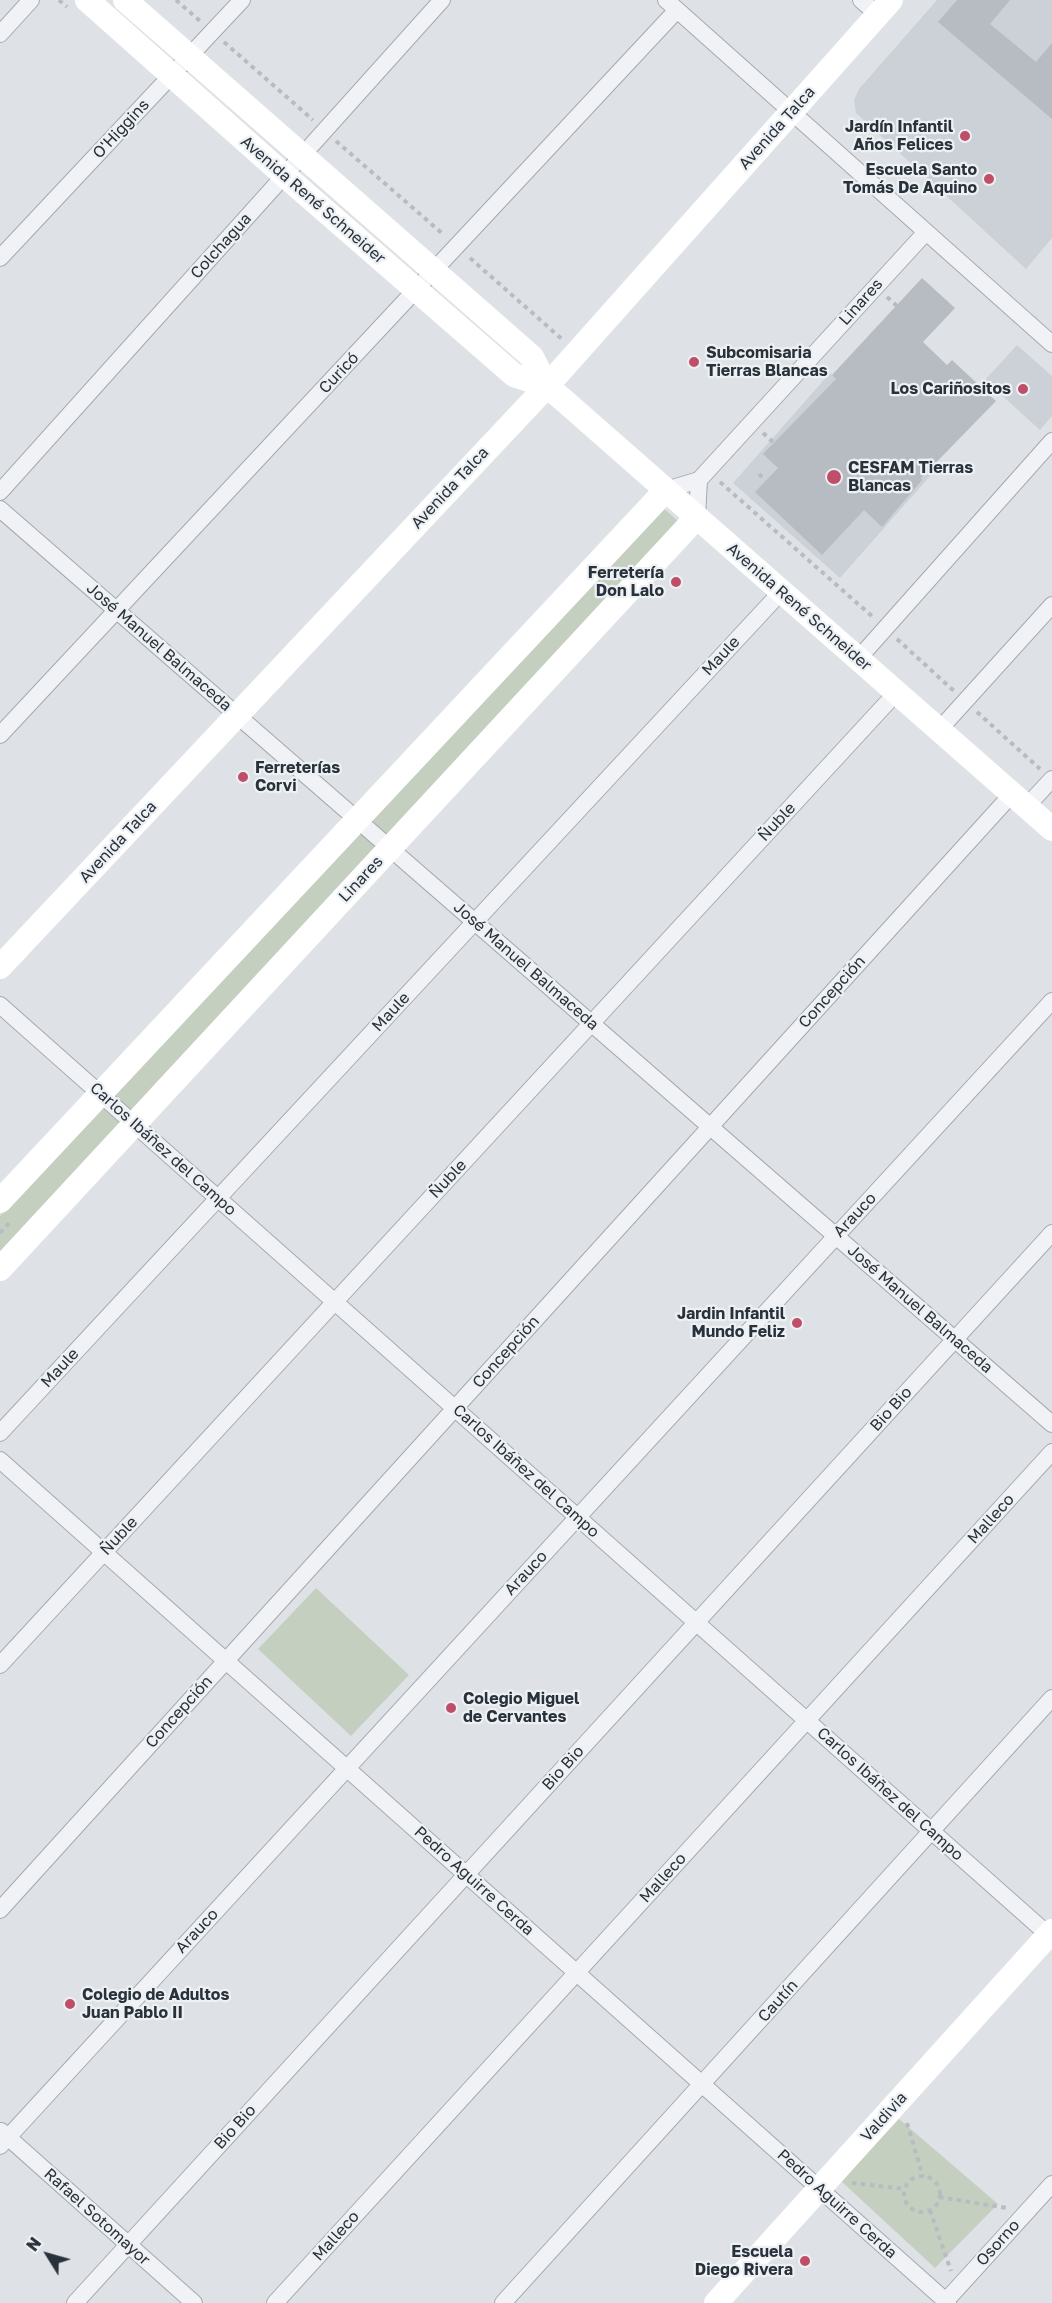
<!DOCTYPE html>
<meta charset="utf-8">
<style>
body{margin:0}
#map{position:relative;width:1052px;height:2303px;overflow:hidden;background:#dee2e6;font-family:"Golos Text",sans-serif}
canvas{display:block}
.north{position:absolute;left:18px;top:2225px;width:60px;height:60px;-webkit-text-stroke:4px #edf1f4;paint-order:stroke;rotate:307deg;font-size:16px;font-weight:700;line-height:24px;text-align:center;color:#29313b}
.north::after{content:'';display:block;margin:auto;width:21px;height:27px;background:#29313b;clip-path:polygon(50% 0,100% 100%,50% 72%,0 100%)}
</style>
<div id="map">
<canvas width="1052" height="2303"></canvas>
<div class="north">N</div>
</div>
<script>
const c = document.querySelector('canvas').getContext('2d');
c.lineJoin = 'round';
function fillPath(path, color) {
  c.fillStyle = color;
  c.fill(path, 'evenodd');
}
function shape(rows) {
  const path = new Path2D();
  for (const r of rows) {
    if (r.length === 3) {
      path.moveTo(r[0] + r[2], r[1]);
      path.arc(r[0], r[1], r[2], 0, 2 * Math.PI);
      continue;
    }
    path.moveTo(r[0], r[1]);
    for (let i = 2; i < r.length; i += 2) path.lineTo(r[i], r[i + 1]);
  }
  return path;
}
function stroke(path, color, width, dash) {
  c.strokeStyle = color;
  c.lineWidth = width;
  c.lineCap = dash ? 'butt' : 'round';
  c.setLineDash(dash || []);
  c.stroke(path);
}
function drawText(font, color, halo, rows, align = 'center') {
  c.font = font + ' "Golos Text",sans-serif';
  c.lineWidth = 4.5;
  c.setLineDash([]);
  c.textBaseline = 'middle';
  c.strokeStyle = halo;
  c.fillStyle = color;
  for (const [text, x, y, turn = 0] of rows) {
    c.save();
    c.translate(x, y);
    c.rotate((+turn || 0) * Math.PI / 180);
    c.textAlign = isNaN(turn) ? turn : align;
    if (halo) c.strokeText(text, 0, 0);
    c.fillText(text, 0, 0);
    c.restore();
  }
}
const built = shape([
 [937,0,1052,0,1052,238,1026,269,856,113,854,100,859,89],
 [1017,345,1052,376,1052,416,1040,430,985,380],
 [830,373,937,468,840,578,733,483]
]);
const green = shape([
 [661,506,679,522,0,1255,0,1216],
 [316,1588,409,1675,351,1736,258,1649],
 [899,2119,998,2204,935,2268,841,2181]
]);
const building = shape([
 [957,0,1010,0,990,24,1036,62,1052,43,1052,119,938,22],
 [922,278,955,308,923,342,947,365,952,360,996,401,921,478,922,480,882,527,864,510,822,555,755,492,778,468,763,454,836,379,832,375]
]);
const path = shape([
 [59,0,67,7],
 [176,0,200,21],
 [224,42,313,120],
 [336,141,444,235],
 [470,258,563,340],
 [887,297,897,306],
 [763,433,774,443],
 [759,474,765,481],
 [720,482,874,618],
 [897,639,954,691],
 [977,712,1040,769],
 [0,1233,12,1220],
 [907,2123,923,2177],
 [922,2194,18],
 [852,2183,905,2189],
 [939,2197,1007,2208],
 [930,2210,951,2271]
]);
const street = shape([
 [666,0,1052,344],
 [861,0,878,15],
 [0,34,31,0],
 [0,258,242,0],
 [666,490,699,480,926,232],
 [0,492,442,0],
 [0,509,1052,1424],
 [697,517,699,480],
 [858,659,1052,441],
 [939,730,1052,605],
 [0,735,677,10],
 [1026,807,1052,779],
 [0,1005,1052,1938],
 [0,1433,781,592],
 [0,1460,948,2303],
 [0,1665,896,693],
 [0,1910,1012,794],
 [1,2131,194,2303],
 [0,2146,1052,1001],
 [75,2303,1052,1233],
 [275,2303,1052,1452],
 [503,2303,1052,1698],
 [944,2303,1052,2184]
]);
const secondary = shape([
 [87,0,284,175,514,375,547,386,568,404,1052,829],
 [125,0,532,357,547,386],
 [0,967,547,386,891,0],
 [0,1201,666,490],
 [0,1269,697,517],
 [716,2303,1052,1931]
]);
const markers = [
 [965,136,6,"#bf4f69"],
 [989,179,6,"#bf4f69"],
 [694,362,6,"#bf4f69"],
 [1023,389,6,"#bf4f69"],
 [834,477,8,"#bf4f69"],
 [676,582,6,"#bf4f69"],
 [243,777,6,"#bf4f69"],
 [797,1323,6,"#bf4f69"],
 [451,1708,6,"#bf4f69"],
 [70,2004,6,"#bf4f69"],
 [805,2261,6,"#bf4f69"]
];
const poiNames = [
 ["Jardín Infantil",953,127],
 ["Años Felices",953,145],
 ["Escuela Santo",977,170],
 ["Tomás De Aquino",977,188],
 ["Subcomisaria",706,353,"left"],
 ["Tierras Blancas",706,371,"left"],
 ["Los Cariñositos",1011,389],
 ["CESFAM Tierras",848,468,"left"],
 ["Blancas",848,486,"left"],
 ["Ferretería",664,573],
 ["Don Lalo",664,591],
 ["Ferreterías",255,768,"left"],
 ["Corvi",255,786,"left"],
 ["Jardin Infantil",785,1314],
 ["Mundo Feliz",785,1332],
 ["Colegio Miguel",463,1699,"left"],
 ["de Cervantes",463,1717,"left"],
 ["Colegio de Adultos",82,1995,"left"],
 ["Juan Pablo II",82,2013,"left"],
 ["Escuela",793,2252],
 ["Diego Rivera",793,2270]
];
const streetNames = [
 ["Avenida Talca",777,128,-48],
 ["O'Higgins",121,129,-47],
 ["Avenida René Schneider",313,200,41],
 ["Colchagua",221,246,-48],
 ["Linares",861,302,-48],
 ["Curicó",339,373,-47],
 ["Avenida Talca",450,488,-47],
 ["Avenida René Schneider",799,607,41],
 ["José Manuel Balmaceda",159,647,41],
 ["Maule",721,656,-47],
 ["Ñuble",777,822,-47],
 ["Avenida Talca",118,842,-47],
 ["Linares",361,879,-47],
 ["José Manuel Balmaceda",526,966,41],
 ["Concepción",832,992,-48],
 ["Maule",391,1012,-47],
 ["Carlos Ibáñez del Campo",163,1149,42],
 ["Ñuble",448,1179,-47],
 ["Arauco",855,1215,-47],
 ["José Manuel Balmaceda",920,1309,41],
 ["Concepción",506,1352,-48],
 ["Maule",60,1368,-47],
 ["Bio Bio",891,1409,-48],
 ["Carlos Ibáñez del Campo",526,1471,42],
 ["Malleco",991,1519,-48],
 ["Ñuble",119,1536,-47],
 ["Arauco",526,1573,-47],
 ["Concepción",179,1712,-48],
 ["Bio Bio",563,1768,-48],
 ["Carlos Ibáñez del Campo",890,1794,42],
 ["Malleco",663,1878,-48],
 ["Pedro Aguirre Cerda",474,1881,42],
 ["Arauco",197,1931,-47],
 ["Cautín",778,2001,-48],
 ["Valdivia",884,2117,-48],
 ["Bio Bio",235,2127,-48],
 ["Pedro Aguirre Cerda",837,2204,42],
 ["Rafael Sotomayor",97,2217,42],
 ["Malleco",336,2236,-48],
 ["Osorno",998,2243,-48]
];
fillPath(built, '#ccd1d7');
fillPath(green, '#c5cfc0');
fillPath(building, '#b6bcc2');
stroke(street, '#a4a9af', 18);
stroke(path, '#b8bcc1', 4, [4.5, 4.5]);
stroke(street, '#f0f2f5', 16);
stroke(secondary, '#fff', 24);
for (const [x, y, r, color] of markers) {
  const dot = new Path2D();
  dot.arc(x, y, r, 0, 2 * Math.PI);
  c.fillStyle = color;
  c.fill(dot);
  stroke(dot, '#edf1f4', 2);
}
drawText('bold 16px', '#29313b', '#edf1f4', poiNames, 'right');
drawText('16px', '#29313b', '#edf1f4', streetNames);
</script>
